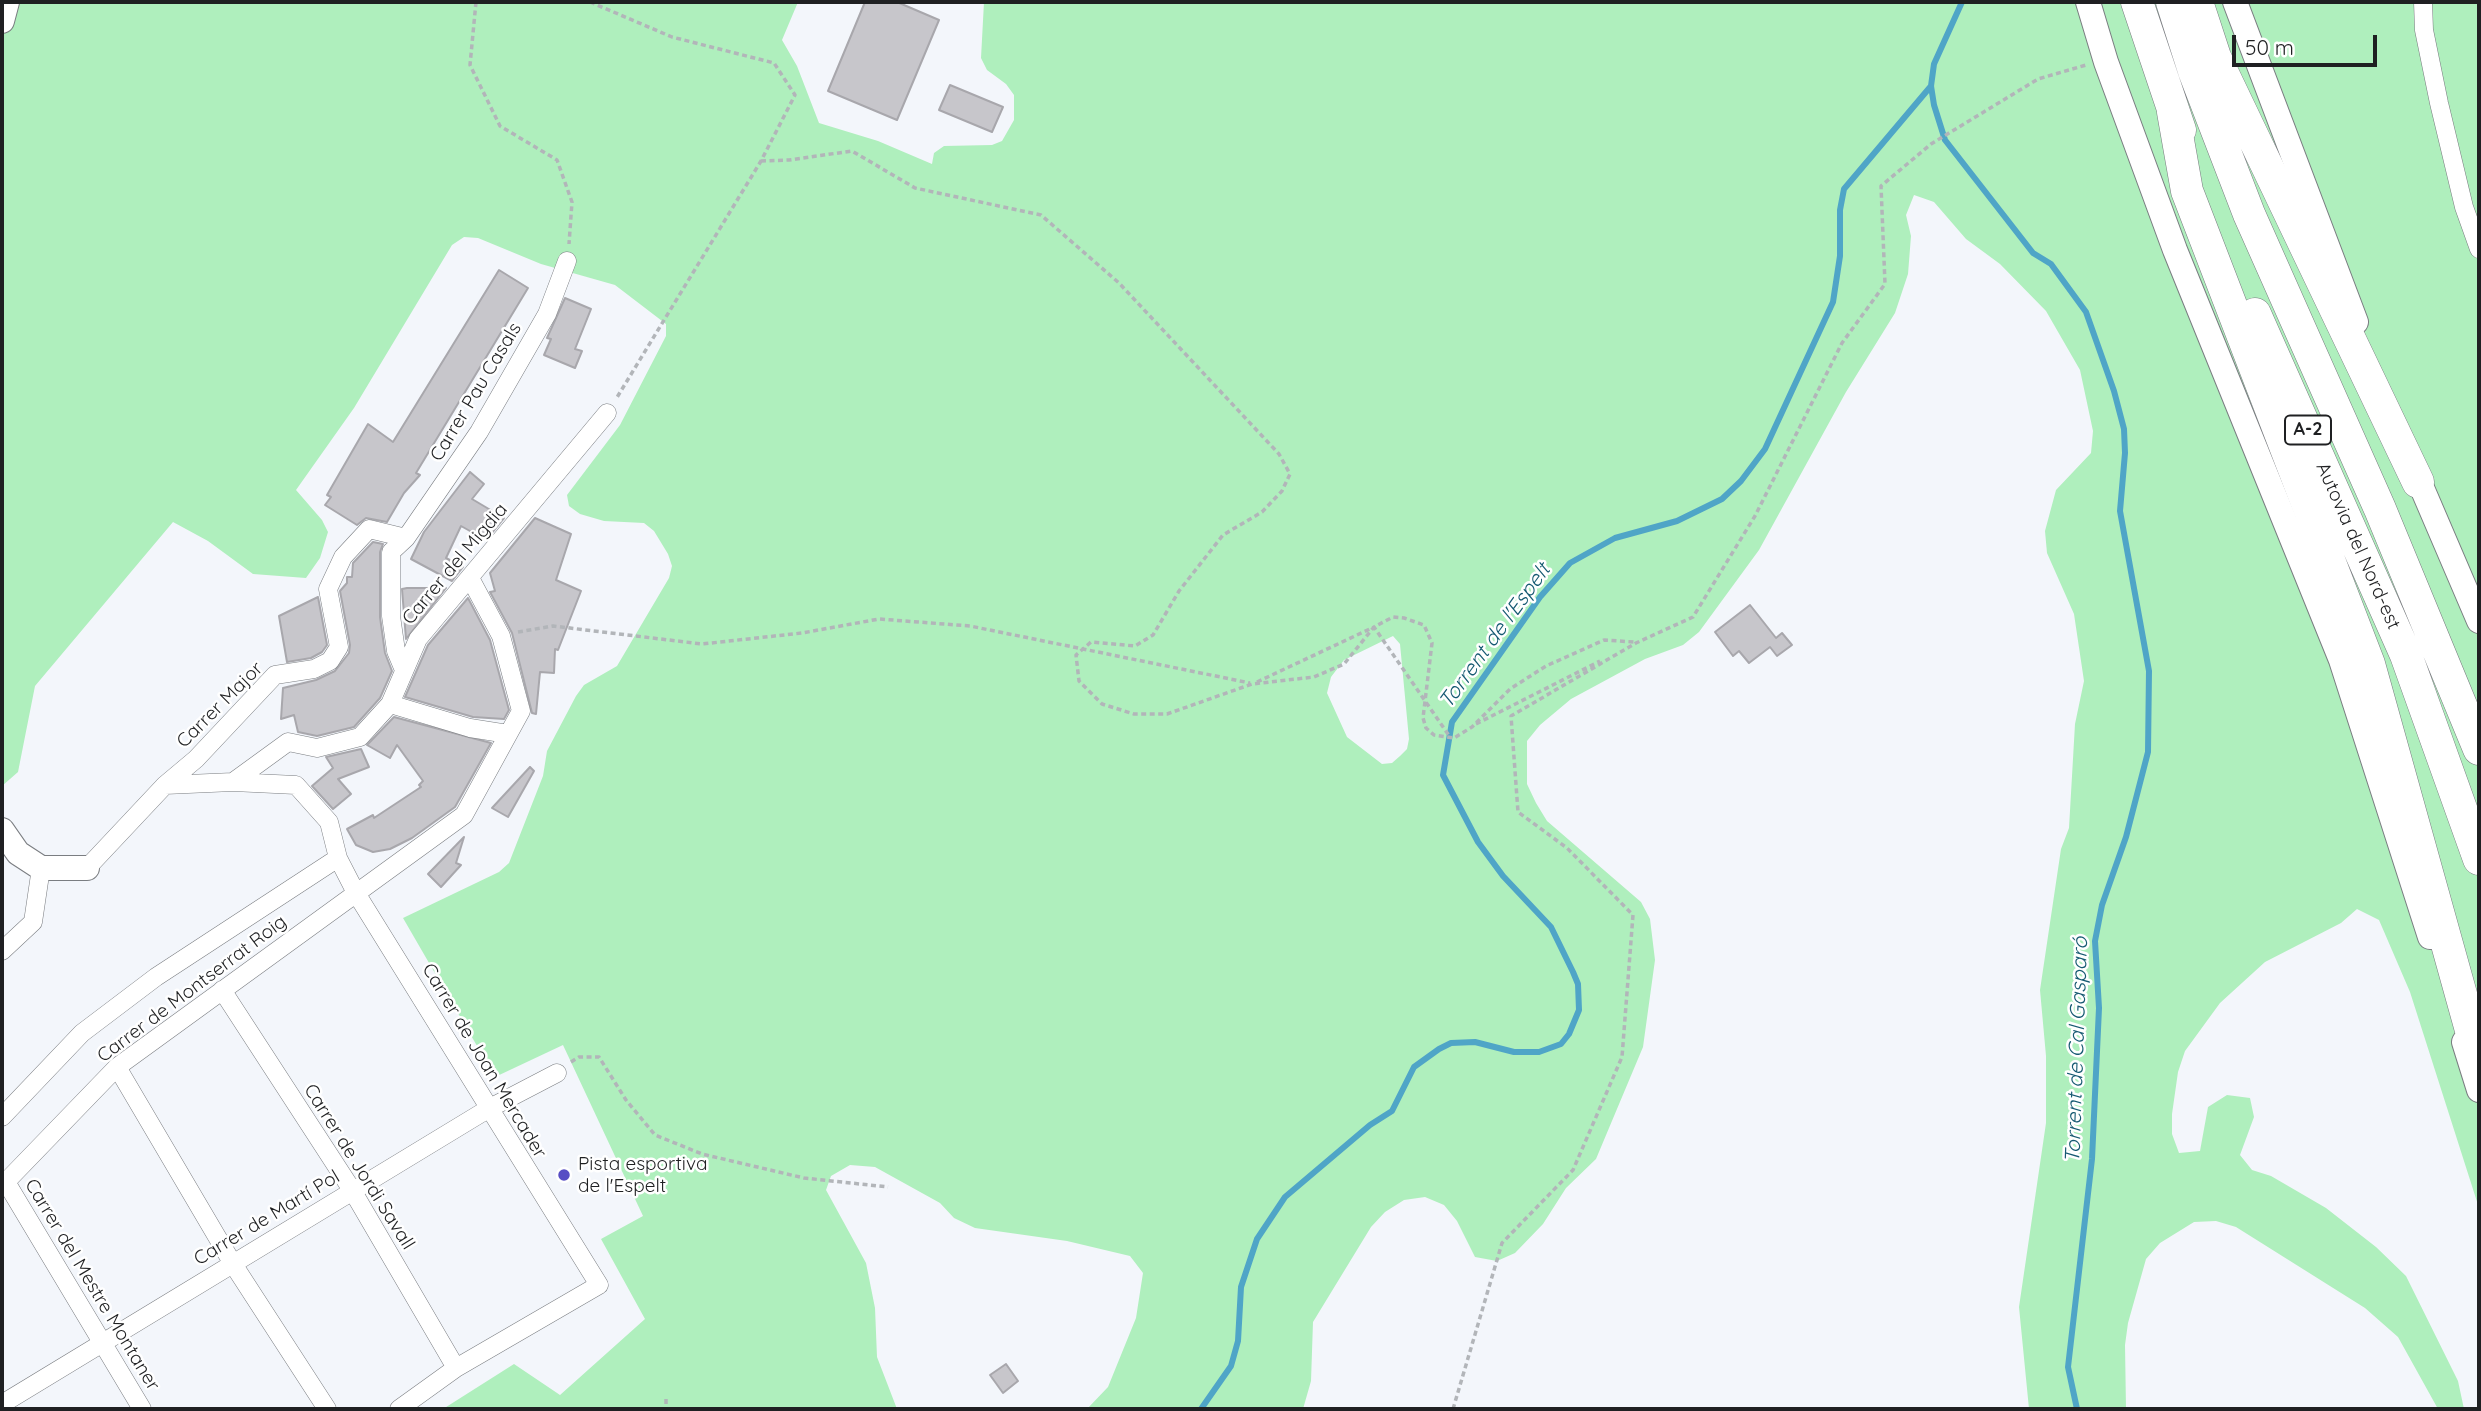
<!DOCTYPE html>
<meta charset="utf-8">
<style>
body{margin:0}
#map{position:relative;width:2481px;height:1411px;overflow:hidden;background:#f3f6fb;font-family:Quicksand,sans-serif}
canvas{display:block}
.frame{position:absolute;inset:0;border:4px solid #1f2022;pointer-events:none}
.scale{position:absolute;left:2232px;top:35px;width:145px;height:32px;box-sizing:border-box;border:4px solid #1f2022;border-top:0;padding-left:9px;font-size:21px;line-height:24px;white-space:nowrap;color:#1f2022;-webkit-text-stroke:5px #fff;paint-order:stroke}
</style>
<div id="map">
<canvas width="2481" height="1411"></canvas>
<div class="frame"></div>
<div class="scale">50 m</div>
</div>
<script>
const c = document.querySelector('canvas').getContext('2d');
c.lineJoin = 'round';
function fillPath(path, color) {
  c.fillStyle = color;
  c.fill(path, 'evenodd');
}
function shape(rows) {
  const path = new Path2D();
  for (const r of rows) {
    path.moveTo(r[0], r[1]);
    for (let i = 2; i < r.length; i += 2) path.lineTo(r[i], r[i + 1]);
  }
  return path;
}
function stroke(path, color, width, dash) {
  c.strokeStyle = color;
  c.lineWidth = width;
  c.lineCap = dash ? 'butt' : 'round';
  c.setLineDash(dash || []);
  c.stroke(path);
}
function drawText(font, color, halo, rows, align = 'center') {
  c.font = font + ' Quicksand,sans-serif';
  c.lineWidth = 5;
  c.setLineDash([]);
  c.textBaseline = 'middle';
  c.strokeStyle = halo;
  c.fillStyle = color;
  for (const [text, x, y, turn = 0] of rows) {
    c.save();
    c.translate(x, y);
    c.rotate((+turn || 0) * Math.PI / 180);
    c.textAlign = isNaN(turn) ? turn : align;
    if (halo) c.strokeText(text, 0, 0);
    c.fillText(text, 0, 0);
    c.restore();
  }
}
const green = shape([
 [2,2,798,2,782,40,797,66,819,123,878,141,932,164,934,153,944,146,992,145,1002,141,1014,120,1014,95,1006,84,987,70,981,58,984,2,2479,2,2479,1208,2410,992,2379,920,2357,909,2341,923,2265,962,2220,1003,2185,1051,2178,1072,2172,1114,2172,1134,2179,1153,2200,1151,2208,1107,2227,1095,2250,1098,2254,1117,2240,1155,2252,1170,2271,1176,2326,1208,2376,1247,2406,1276,2458,1381,2464,1409,2438,1409,2398,1337,2365,1308,2236,1227,2216,1221,2194,1222,2160,1243,2146,1259,2128,1323,2125,1345,2126,1409,2029,1409,2019,1307,2046,1123,2046,1056,2040,990,2061,849,2069,828,2075,724,2084,681,2074,614,2047,553,2045,531,2056,490,2091,453,2093,431,2080,370,2046,311,2000,264,1966,239,1934,202,1914,195,1906,215,1911,236,1908,274,1895,313,1846,392,1759,550,1699,632,1683,645,1645,659,1571,699,1540,725,1527,741,1527,784,1536,803,1547,821,1641,902,1650,919,1655,960,1643,1047,1596,1159,1566,1188,1543,1224,1515,1253,1497,1261,1475,1257,1457,1221,1444,1205,1425,1197,1404,1200,1385,1212,1371,1227,1313,1322,1311,1381,1303,1409,1087,1409,1108,1387,1136,1318,1143,1273,1130,1256,1067,1241,975,1228,954,1218,940,1203,875,1167,850,1165,831,1176,826,1190,866,1263,875,1308,877,1357,897,1409,443,1409,514,1364,560,1395,645,1319,601,1239,643,1216,563,1045,495,1077,403,918,499,872,509,863,543,776,547,751,576,696,584,685,617,666,669,578,672,566,668,554,654,531,644,523,604,521,580,514,569,506,567,495,620,425,666,336,666,324,615,285,541,264,478,238,464,237,452,245,354,408,296,490,322,520,328,532,320,558,306,578,253,574,208,541,173,522,35,686,18,772,2,786],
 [1393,636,1400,644,1409,739,1407,749,1400,756,1392,763,1382,764,1347,737,1327,693,1331,677,1344,660]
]);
const stream = shape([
 [1962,2,1934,64,1931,86,1934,105,1945,140,2033,253,2051,264,2086,312,2114,391,2124,429,2125,453,2120,511,2149,671,2148,752,2126,837,2102,905,2095,941,2099,1008,2092,1159,2068,1367,2077,1409],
 [1201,1409,1231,1366,1238,1341,1241,1287,1257,1239,1285,1197,1370,1125,1392,1111,1414,1067,1439,1049,1451,1043,1475,1042,1514,1052,1539,1052,1561,1044,1569,1034,1579,1010,1578,984,1573,972,1551,927,1503,876,1478,842,1443,775,1452,722,1540,597,1570,563,1615,538,1677,521,1722,499,1741,481,1765,449,1833,302,1840,256,1840,210,1844,189,1931,86]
]);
const building = shape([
 [865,2,897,2,939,20,897,120,828,91,865,2],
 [950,85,1003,107,992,132,939,110,950,85],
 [499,270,528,288,416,473,420,475,404,493,387,522,366,518,357,525,325,505,331,497,327,495,368,424,393,442,499,270],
 [565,298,591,309,575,349,582,351,575,368,544,355,551,339,547,338,565,298],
 [470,472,484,484,472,499,504,518,486,540,461,526,446,558,463,567,452,581,411,559,424,532,470,472],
 [535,518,571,534,556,580,581,591,558,650,555,649,554,673,540,672,536,714,532,713,512,633,490,592,495,591,490,573,535,518],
 [373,542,383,544,380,552,380,617,385,653,392,671,380,698,354,727,317,736,298,732,294,715,281,719,283,688,316,680,335,671,349,653,350,645,340,591,347,583,347,577,352,577,353,563,373,542],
 [407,588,446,588,406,639,402,589,407,588],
 [318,597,327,645,322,652,311,658,287,662,279,616,318,597],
 [468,598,490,640,509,710,504,719,473,717,405,697,428,645,468,598],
 [1750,605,1776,638,1782,633,1792,645,1777,656,1770,647,1749,663,1739,651,1733,656,1715,632,1750,605],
 [394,717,491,743,455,807,412,838,390,849,373,852,356,845,347,829,373,815,374,818,421,787,419,785,423,781,397,745,390,758,367,745,394,717],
 [361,749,369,767,338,779,351,794,333,809,312,786,333,768,326,757,361,749],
 [530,767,534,771,508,817,492,808,530,767],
 [464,837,456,863,461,865,441,887,428,874,464,837],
 [1006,1364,1018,1381,1003,1393,990,1375,1006,1364]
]);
const path = shape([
 [476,2,470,65,500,126,557,160,572,202,569,244],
 [590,2,672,37,774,63,795,95,761,161,616,399],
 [761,161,789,160,852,151,915,188,1041,215,1119,283,1279,454,1290,474,1282,491,1262,512,1223,535,1179,591,1153,635,1135,646,1091,642,1076,655,1079,681,1102,704,1134,714,1167,714,1252,684,1314,677,1344,664,1374,627,1393,617,1404,618,1424,625,1432,643,1423,718,1426,728,1434,735,1454,738,1472,727,1510,689,1546,666,1604,640,1634,642],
 [518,632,553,626,702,644,802,633,879,619,970,626,1250,683],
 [1257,682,1374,627,1450,737],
 [1476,724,1600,661],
 [571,1062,579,1057,599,1057,626,1100,655,1135,702,1154,804,1178,888,1187],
 [666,1399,666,1409],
 [1453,1409,1502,1243,1573,1170,1622,1057,1633,915,1567,848,1518,812,1511,716,1636,643,1693,617,1755,516,1842,343,1885,284,1881,186,1931,144,2038,79,2086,65]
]);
const street = shape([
 [2423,2,2424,30,2439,103,2464,207,2479,249],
 [404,670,396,651,391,616,391,552,406,538,479,432,547,314,567,261],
 [390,704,470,728,508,734],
 [233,782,288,742,317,748,360,737,390,704,418,639,607,413],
 [165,785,196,759,275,675,314,669,330,661,339,647,328,589,343,557,369,529,406,538],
 [87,868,165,785,233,782,296,785,329,822,338,858,356,893,599,1285,456,1368,399,1409],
 [2,951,33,922,41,868],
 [222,990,352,1190,456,1368],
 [117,1067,233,1264,327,1409],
 [2,1117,82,1033,156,977,338,858],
 [6,1182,142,1409],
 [2,1186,117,1067,464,815,521,711,501,636,470,578],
 [2,1404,488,1109,557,1073]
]);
const secondary = shape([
 [2088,2,2106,62,2175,250,2341,660,2430,937],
 [2235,2,2356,322],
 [2,21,7,2],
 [2413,467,2479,621],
 [2,830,18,853,41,868,87,868],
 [2464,1042,2479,1090]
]);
const highway = shape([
 [2137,2,2180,130],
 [2172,2,2194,71,2249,214,2380,509,2479,749],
 [2197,2,2215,57,2418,482],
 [2173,112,2187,191,2369,664,2479,1059],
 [2255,314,2406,655,2479,859]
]);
const markers = [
 [564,1175,7,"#574dc4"]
];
const shields = [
 [2308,430,46]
];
const shieldNames = [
 ["A-2",2308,430]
];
const streetNames = [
 ["Carrer Pau Casals",476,392,-59],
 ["Autovia del Nord-est",2358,546,66],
 ["Carrer del Migdia",455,564,-50],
 ["Carrer Major",220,705,-45],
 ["Carrer de Montserrat Roig",192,989,-37],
 ["Carrer de Joan Mercader",484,1061,59],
 ["Carrer de Jordi Savall",359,1167,58],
 ["Carrer de Martí Pol",267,1218,-31],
 ["Carrer del Mestre Montaner",92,1285,59]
];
const poiNames = [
 ["Pista esportiva",578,1164],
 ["de l'Espelt",578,1186]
];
const waterNames = [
 ["Torrent de l'Espelt",1495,636,-54],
 ["Torrent de Cal Gasparó",2077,1050,-88]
];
fillPath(green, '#afefbd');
stroke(stream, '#4fa5c7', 6);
fillPath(building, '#c7c6cb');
stroke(building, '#a8a7ac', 2);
stroke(street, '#7a7d81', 19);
stroke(secondary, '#7a7d81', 26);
stroke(highway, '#7a7d81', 33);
stroke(path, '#b2b5b9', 3.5, [5, 3.5]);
stroke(street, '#fff', 18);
stroke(secondary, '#fff', 24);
stroke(highway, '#fff', 32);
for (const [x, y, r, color] of markers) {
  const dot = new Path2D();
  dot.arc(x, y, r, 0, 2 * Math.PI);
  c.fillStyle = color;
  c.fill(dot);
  stroke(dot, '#fff', 2.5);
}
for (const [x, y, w] of shields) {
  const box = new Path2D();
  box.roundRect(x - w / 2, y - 14.5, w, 29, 5);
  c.fillStyle = '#fff';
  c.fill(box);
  stroke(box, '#1f2022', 2);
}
drawText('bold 18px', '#1f2022', null, shieldNames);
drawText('19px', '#1f2022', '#fff', streetNames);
drawText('19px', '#1f2022', '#fff', poiNames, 'left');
drawText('italic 21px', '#165a72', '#fff', waterNames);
</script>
